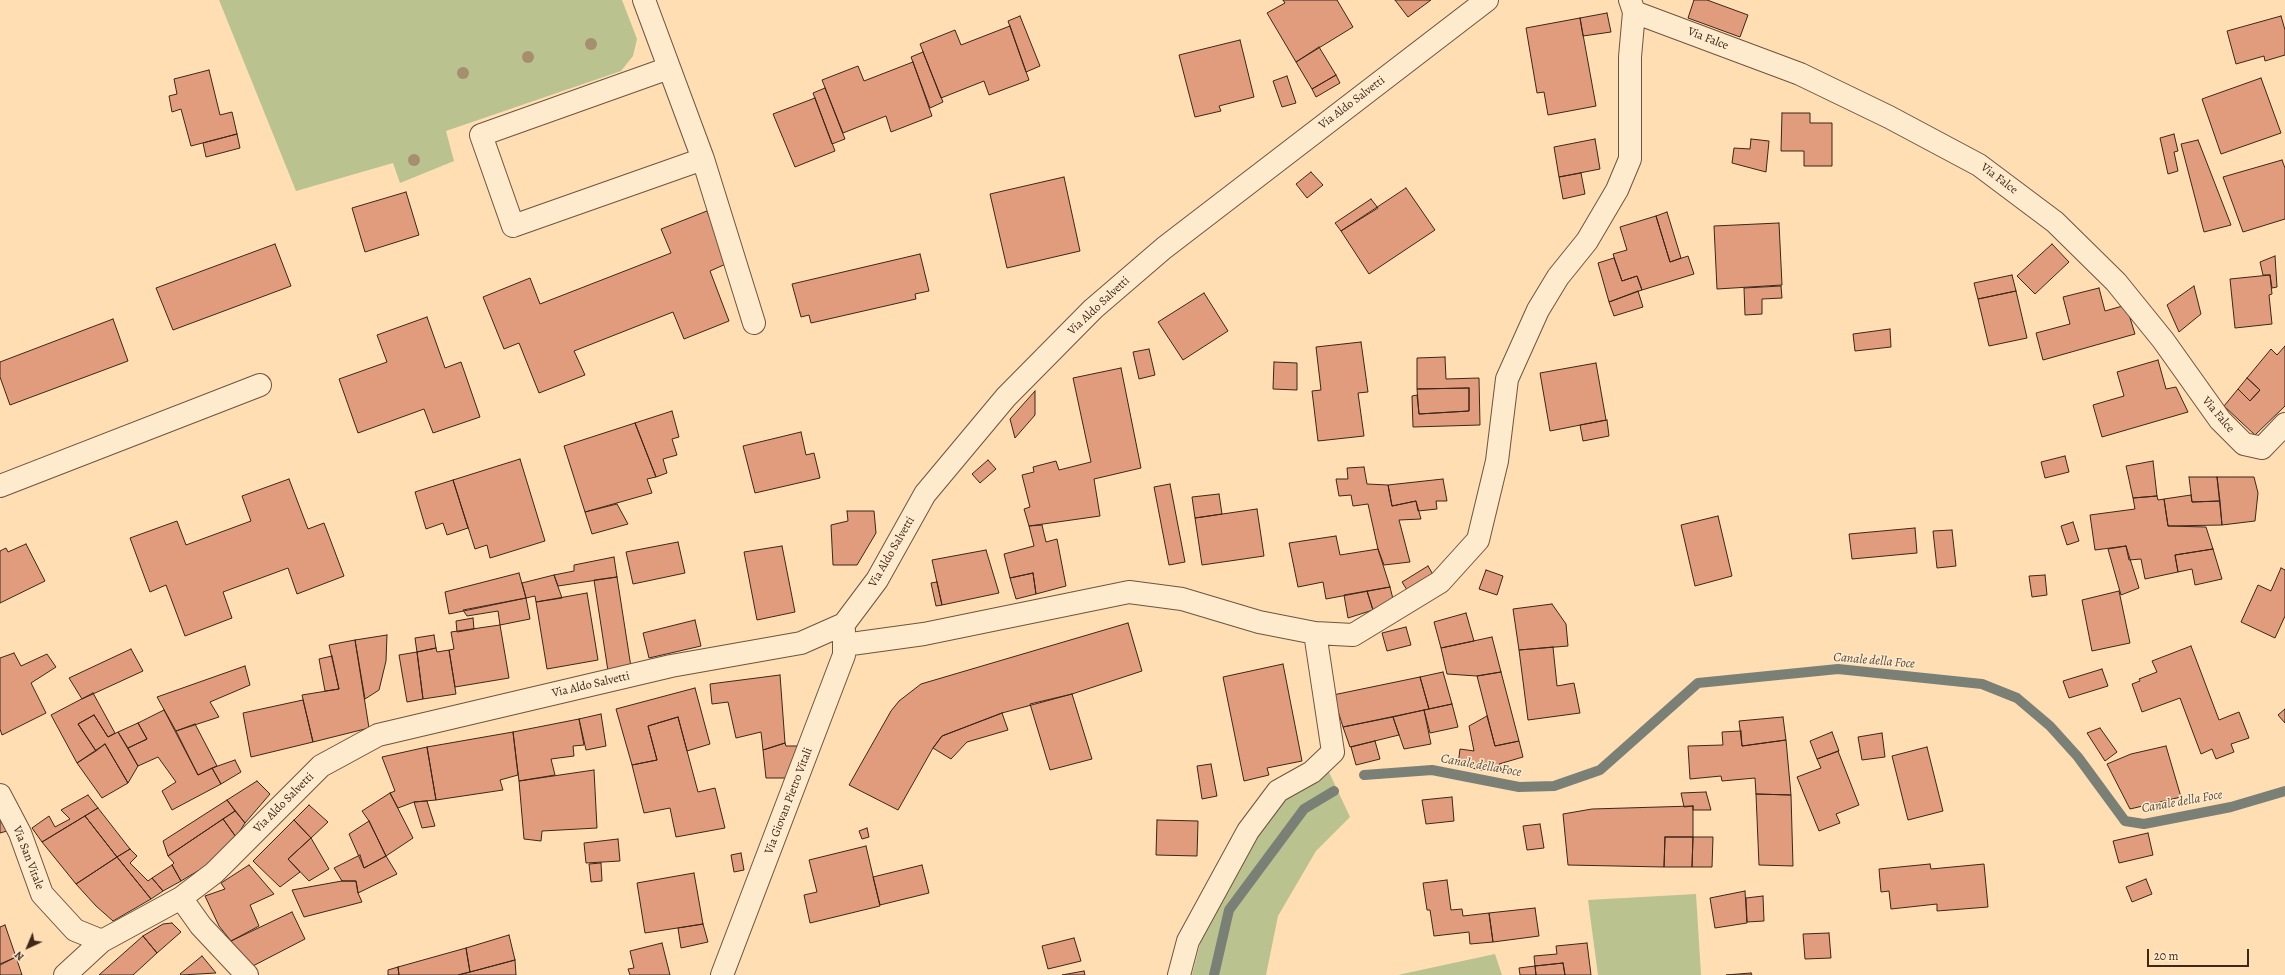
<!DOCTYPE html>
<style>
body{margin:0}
#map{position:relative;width:2285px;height:975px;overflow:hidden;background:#fedeb2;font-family:Alegreya,serif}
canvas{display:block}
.north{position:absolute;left:8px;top:927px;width:40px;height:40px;-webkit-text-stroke:3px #feeacd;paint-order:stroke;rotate:224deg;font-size:11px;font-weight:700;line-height:16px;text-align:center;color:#3d2718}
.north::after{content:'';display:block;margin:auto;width:14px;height:18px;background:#3d2718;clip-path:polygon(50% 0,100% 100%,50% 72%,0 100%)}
.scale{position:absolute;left:2147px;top:949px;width:102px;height:18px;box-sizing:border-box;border:2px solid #3d2718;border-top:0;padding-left:5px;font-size:12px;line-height:14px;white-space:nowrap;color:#3d2718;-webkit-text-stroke:3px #feeacd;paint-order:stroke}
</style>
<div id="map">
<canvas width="2285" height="975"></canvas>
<div class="north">N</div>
<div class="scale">20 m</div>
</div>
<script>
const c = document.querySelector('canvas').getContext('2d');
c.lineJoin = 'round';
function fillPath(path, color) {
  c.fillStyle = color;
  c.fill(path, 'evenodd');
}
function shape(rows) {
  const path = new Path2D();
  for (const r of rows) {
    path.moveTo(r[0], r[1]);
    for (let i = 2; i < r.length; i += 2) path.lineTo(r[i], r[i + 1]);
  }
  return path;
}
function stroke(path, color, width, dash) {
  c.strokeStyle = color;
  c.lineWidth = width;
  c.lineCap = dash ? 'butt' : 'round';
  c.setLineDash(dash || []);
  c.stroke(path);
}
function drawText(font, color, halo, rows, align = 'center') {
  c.font = font + ' Alegreya,serif';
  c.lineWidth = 3;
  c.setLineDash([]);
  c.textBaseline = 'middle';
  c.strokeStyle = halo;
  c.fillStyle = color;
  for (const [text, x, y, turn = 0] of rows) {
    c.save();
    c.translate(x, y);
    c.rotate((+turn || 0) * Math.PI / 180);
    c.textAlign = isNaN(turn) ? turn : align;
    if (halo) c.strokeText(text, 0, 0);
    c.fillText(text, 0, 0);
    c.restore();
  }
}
const green = shape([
 [219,0,622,0,637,39,633,56,621,71,446,131,454,161,400,183,393,163,296,191],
 [1328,770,1350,817,1316,851,1278,916,1266,975,1192,975,1206,921,1250,838,1289,797],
 [1696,894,1701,975,1598,975,1588,900],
 [1495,954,1502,975,1398,975,1430,968]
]);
const stream = shape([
 [1364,775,1432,770,1519,787,1554,786,1600,770,1698,683,1838,669,1982,684,2017,698,2050,726,2078,757,2125,821,2144,824,2231,807,2285,791],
 [1214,975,1229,910,1304,809,1334,791]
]);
const building = shape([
 [1283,0,1337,0,1353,27,1296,62,1267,13,1285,3,1283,0],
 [1395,0,1431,0,1408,17,1395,0],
 [1694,0,1707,0,1748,15,1740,37,1688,18,1694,0],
 [1607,13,1611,32,1583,36,1580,18,1607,13],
 [1020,16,1040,66,1026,72,1008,21,1020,16],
 [2281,16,2285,30,2285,55,2265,61,2264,56,2236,64,2227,31,2281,16],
 [1580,18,1596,106,1548,115,1544,92,1537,93,1526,28,1580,18],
 [1010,26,1029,80,989,95,984,81,941,98,920,44,955,30,961,45,1010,26],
 [1240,40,1254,97,1219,106,1221,111,1195,117,1179,55,1240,40],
 [1319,47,1336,75,1312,89,1296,62,1319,47],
 [923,52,943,102,930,108,911,57,923,52],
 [913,62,932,116,891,132,886,116,843,133,822,80,858,66,864,81,913,62],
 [209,70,220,115,232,112,237,134,191,146,181,109,172,112,169,96,177,94,174,79,209,70],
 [1336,75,1340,83,1316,97,1312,89,1336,75],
 [1287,76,1296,103,1282,107,1273,81,1287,76],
 [2261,78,2281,133,2221,154,2202,99,2261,78],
 [825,88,845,139,832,144,813,93,825,88],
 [815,98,835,151,795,167,773,114,815,98],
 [1782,113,1810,113,1810,123,1832,123,1832,166,1804,166,1804,151,1781,151,1782,113],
 [237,134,240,148,206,157,203,143,237,134],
 [2174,134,2178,151,2174,152,2178,171,2168,174,2160,138,2174,134],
 [1595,139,1600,169,1559,177,1554,147,1595,139],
 [1751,139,1769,141,1766,172,1732,163,1734,148,1750,149,1751,139],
 [2198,140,2231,225,2204,232,2181,144,2198,140],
 [2282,160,2285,168,2285,219,2243,232,2223,177,2282,160],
 [1311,172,1323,185,1307,198,1296,184,1311,172],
 [1581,173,1585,194,1563,199,1559,177,1581,173],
 [1064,177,1080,251,1007,268,990,194,1064,177],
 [1406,188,1435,230,1369,274,1341,231,1406,188],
 [406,192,419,235,365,252,352,208,406,192],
 [1371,199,1378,208,1341,231,1335,223,1371,199],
 [707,211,728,263,710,271,729,321,684,339,673,312,574,351,585,375,539,393,519,343,504,349,483,297,530,278,540,304,671,253,661,229,707,211],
 [1667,212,1681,258,1670,262,1656,216,1667,212],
 [1656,216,1670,262,1688,256,1694,274,1642,290,1637,276,1622,281,1613,254,1627,250,1620,227,1656,216],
 [1779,223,1782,285,1717,289,1714,226,1779,223],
 [275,244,291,286,173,330,156,288,275,244],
 [2052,244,2069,262,2035,294,2017,276,2052,244],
 [920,254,929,291,915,294,916,299,811,323,809,315,801,317,792,284,920,254],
 [2275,256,2277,287,2272,288,2270,275,2263,275,2260,262,2275,256],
 [1614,258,1622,281,1637,276,1642,290,1609,302,1598,263,1614,258],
 [2012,275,2016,291,1978,299,1974,283,2012,275],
 [2270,275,2272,294,2269,295,2272,324,2235,328,2230,279,2270,275],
 [1781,286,1782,298,1762,299,1762,314,1745,315,1744,288,1781,286],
 [2194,286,2201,314,2179,332,2167,305,2194,286],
 [2099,288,2105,311,2126,305,2135,334,2043,360,2036,333,2070,324,2063,297,2099,288],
 [1638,291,1643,307,1614,316,1609,302,1638,291],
 [2016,291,2027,338,1989,346,1978,299,2016,291],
 [1204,293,1228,331,1183,360,1158,322,1204,293],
 [427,317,445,368,461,362,480,417,433,433,424,409,358,433,339,379,387,362,377,335,427,317],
 [113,319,128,361,10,405,0,377,0,362,113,319],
 [1890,329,1891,347,1855,351,1853,334,1890,329],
 [1361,342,1368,392,1358,393,1364,436,1318,441,1312,391,1321,390,1316,347,1361,342],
 [2285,346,2285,406,2255,435,2224,406,2238,389,2250,401,2260,390,2247,378,2271,349,2277,355,2285,346],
 [1149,349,1155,375,1139,379,1133,352,1149,349],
 [1445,357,1446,379,1479,378,1480,425,1413,427,1412,396,1417,395,1419,414,1469,411,1469,388,1417,389,1417,358,1445,357],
 [2158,360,2166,389,2176,387,2188,412,2102,437,2093,405,2124,396,2117,372,2158,360],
 [1274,362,1297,363,1297,390,1273,389,1274,362],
 [1596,363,1606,420,1550,431,1540,373,1596,363],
 [1121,368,1141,468,1094,479,1100,516,1029,526,1024,509,1030,507,1022,475,1034,472,1033,467,1056,461,1059,470,1091,462,1073,378,1121,368],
 [2247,378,2260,390,2250,401,2238,389,2247,378],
 [1469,388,1469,411,1419,414,1417,389,1469,388],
 [1035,391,1035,415,1015,438,1010,419,1035,391],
 [672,411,679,437,672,439,677,455,663,459,667,473,656,477,635,423,672,411],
 [1607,420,1609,436,1583,441,1580,425,1607,420],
 [635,423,656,477,647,479,652,493,585,512,564,446,635,423],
 [801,432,806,455,814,453,820,478,755,493,743,446,801,432],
 [2065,456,2069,472,2045,478,2041,462,2065,456],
 [520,459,545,541,490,558,487,545,475,549,453,480,520,459],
 [988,460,996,469,980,483,972,474,988,460],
 [2153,461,2157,496,2133,498,2126,466,2153,461],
 [1364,467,1367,484,1388,485,1392,506,1416,501,1421,519,1399,520,1410,562,1384,565,1378,549,1368,504,1353,506,1351,495,1339,496,1336,479,1348,479,1347,468,1364,467],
 [2189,477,2217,477,2220,501,2192,502,2189,477],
 [2217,477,2254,477,2258,493,2255,521,2222,525,2217,477],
 [289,479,308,529,324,523,344,576,297,594,288,568,223,592,232,618,185,636,166,585,150,592,130,538,177,521,186,545,251,521,242,496,289,479],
 [1443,479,1447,501,1436,501,1437,509,1418,511,1416,501,1392,506,1388,485,1443,479],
 [453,480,468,528,447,535,443,523,426,529,415,492,453,480],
 [1170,484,1185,562,1169,565,1154,487,1170,484],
 [1219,494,1222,514,1195,518,1192,497,1219,494],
 [2191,495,2192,502,2220,501,2222,525,2168,526,2164,499,2191,495],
 [2157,496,2158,500,2164,499,2168,526,2206,527,2213,549,2175,555,2178,572,2145,579,2141,559,2129,560,2126,546,2095,550,2090,515,2135,509,2133,498,2157,496],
 [617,504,628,524,592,534,585,512,617,504],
 [1257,509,1264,556,1202,565,1195,518,1257,509],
 [847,511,874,511,876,533,857,565,833,565,831,525,848,521,847,511],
 [1718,516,1732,576,1695,586,1681,525,1718,516],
 [2073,522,2079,541,2067,545,2061,526,2073,522],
 [1042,525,1046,542,1057,539,1066,586,1036,594,1033,573,1010,578,1004,554,1034,546,1029,526,1042,525],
 [1915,528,1917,553,1852,559,1849,534,1915,528],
 [1952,530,1956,566,1937,568,1933,531,1952,530],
 [1336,536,1340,555,1378,549,1390,587,1326,599,1323,582,1298,587,1289,543,1336,536],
 [678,542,685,573,633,584,626,552,678,542],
 [26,544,45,581,0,603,0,551,6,548,8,552,26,544],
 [782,546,795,612,757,620,744,552,782,546],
 [2126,546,2139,588,2121,595,2108,549,2126,546],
 [2213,549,2222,579,2195,585,2192,569,2178,572,2175,555,2213,549],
 [986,550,999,593,942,605,932,560,986,550],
 [614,557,617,577,558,586,554,575,574,571,574,565,614,557],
 [1428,566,1435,578,1409,593,1402,582,1428,566],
 [2281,568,2285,570,2285,616,2275,638,2241,622,2258,585,2271,591,2281,568],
 [1486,570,1503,576,1497,595,1479,589,1486,570],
 [519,573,526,598,449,614,445,592,519,573],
 [1033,573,1036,594,1016,599,1010,578,1033,573],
 [554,575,562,598,536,602,535,596,526,598,522,583,554,575],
 [2045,575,2047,595,2032,597,2029,576,2045,575],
 [617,577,631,667,608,671,594,580,617,577],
 [937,582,942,605,936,606,931,583,937,582],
 [1390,587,1394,603,1373,610,1367,591,1390,587],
 [1367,591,1373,610,1348,618,1344,595,1367,591],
 [2119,591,2130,643,2092,651,2082,600,2119,591],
 [587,593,598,660,547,669,536,602,587,593],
 [526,598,530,619,500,625,498,611,467,616,463,610,526,598],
 [1552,604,1566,624,1568,646,1519,650,1513,609,1552,604],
 [1466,613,1474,641,1441,648,1434,622,1466,613],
 [473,618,474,629,457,632,456,621,473,618],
 [695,620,701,646,649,658,643,633,695,620],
 [1128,623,1142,671,1072,694,1002,713,942,736,933,748,898,810,849,785,891,711,899,701,921,684,1128,623],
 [500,625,509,678,455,687,449,650,454,649,451,632,500,625],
 [1406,627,1411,645,1387,651,1382,633,1406,627],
 [387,635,386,661,379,690,365,699,355,640,387,635],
 [434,635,436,648,417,652,415,638,434,635],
 [1492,637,1501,672,1477,676,1447,674,1441,648,1492,637],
 [355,640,369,728,313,742,302,695,339,689,329,645,355,640],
 [2191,646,2219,720,2239,712,2249,738,2231,744,2234,752,2216,759,2212,749,2201,754,2180,698,2142,712,2132,684,2140,681,2139,679,2157,672,2152,661,2191,646],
 [1553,647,1557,686,1574,683,1580,713,1528,720,1519,650,1553,647],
 [436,648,437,652,449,650,456,694,423,699,417,652,436,648],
 [131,649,143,671,82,699,69,678,131,649],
 [417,652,423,699,407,702,399,655,417,652],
 [14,653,21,666,47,654,56,667,31,683,46,713,2,735,0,729,0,658,14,653],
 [332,656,339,689,325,691,319,659,332,656],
 [1283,664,1302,761,1267,768,1269,775,1244,781,1223,677,1283,664],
 [245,666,250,685,210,702,219,717,176,731,157,697,245,666],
 [2102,669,2108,686,2069,698,2063,681,2102,669],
 [1443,672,1452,704,1429,709,1420,677,1443,672],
 [1501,672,1519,741,1495,746,1477,676,1501,672],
 [780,675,785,743,763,750,761,732,736,738,728,702,712,704,710,684,780,675],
 [1420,677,1429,709,1343,727,1333,695,1420,677],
 [695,688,710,744,687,751,678,717,648,726,657,760,632,765,616,709,695,688],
 [93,693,115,733,108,737,94,715,78,724,96,751,77,763,51,715,93,693],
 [1072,694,1092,759,1050,770,1030,704,1072,694],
 [303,700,313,742,251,757,243,713,303,700],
 [1452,704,1458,727,1430,733,1424,710,1452,704],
 [2285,709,2285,723,2278,715,2285,709],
 [164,710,198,775,212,768,221,784,172,810,162,791,176,782,158,757,138,766,128,748,147,739,138,723,164,710],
 [1424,710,1431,744,1404,749,1393,717,1424,710],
 [1002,713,1008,730,967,742,951,759,933,748,942,736,1002,713],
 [601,714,606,746,586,750,579,719,601,714],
 [94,715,108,737,118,732,138,766,128,783,105,744,96,751,78,724,94,715],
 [1487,716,1495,746,1519,741,1523,757,1499,764,1502,771,1481,770,1458,765,1460,749,1474,751,1469,726,1487,716],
 [678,717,698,792,715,788,725,828,676,837,670,808,644,813,632,765,657,760,648,726,678,717],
 [1393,717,1399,735,1350,747,1343,727,1393,717],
 [1783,717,1786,740,1742,746,1739,721,1783,717],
 [579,719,584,745,573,746,574,756,551,759,555,775,519,781,513,732,579,719],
 [138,723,147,739,128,748,118,732,138,723],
 [195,724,217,766,198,775,176,731,195,724],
 [2100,728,2117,752,2105,761,2087,733,2100,728],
 [1741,731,1742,746,1786,740,1791,795,1756,794,1755,778,1722,781,1721,776,1690,779,1688,746,1723,745,1722,732,1741,731],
 [513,732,518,775,500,780,503,790,436,800,427,747,513,732],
 [1832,732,1839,751,1817,759,1810,741,1832,732],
 [1882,733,1885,757,1862,760,1858,737,1882,733],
 [1375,741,1380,759,1356,765,1351,747,1375,741],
 [785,743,786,746,798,746,786,778,766,778,763,750,785,743],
 [105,744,128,783,102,798,77,763,105,744],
 [2166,746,2181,797,2130,809,2107,764,2131,754,2166,746],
 [427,747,436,800,414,802,398,808,390,793,395,791,382,757,427,747],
 [1927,747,1943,811,1908,820,1892,756,1927,747],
 [1838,751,1859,805,1836,814,1840,823,1819,831,1797,777,1821,768,1817,759,1838,751],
 [235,760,241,772,221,784,212,768,235,760],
 [1211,764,1217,796,1202,799,1197,766,1211,764],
 [594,770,597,828,542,831,541,841,524,839,519,781,594,770],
 [257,781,270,794,245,823,227,800,257,781],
 [1706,792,1711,810,1693,810,1693,806,1684,807,1681,793,1706,792],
 [390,793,413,838,386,856,369,821,362,811,390,793],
 [1756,794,1791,795,1793,866,1759,865,1756,794],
 [88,795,98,808,42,842,32,828,49,816,55,827,70,819,61,810,88,795],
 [1452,797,1454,821,1426,824,1422,800,1452,797],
 [227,800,235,811,168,856,163,841,227,800],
 [427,801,435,826,422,828,414,802,427,801],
 [309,805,328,822,311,838,294,820,309,805],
 [1693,806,1693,837,1665,837,1664,867,1568,865,1563,814,1592,809,1693,806],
 [98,808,130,849,117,857,85,816,98,808],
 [235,811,245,823,236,837,223,819,235,811],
 [85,816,117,857,76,884,42,842,85,816],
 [223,819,236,837,216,860,181,881,172,865,174,863,168,856,223,819],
 [0,820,7,831,0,833,0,820],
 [294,820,311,838,288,859,300,872,280,887,253,861,294,820],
 [1157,820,1198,821,1197,856,1156,855,1157,820],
 [369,821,386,856,364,868,349,834,369,821],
 [1540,824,1544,848,1527,850,1523,826,1540,824],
 [867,828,869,837,862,839,859,831,867,828],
 [2148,833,2153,855,2119,863,2113,841,2148,833],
 [1665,837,1693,837,1692,867,1664,867,1665,837],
 [1693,837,1713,837,1712,867,1692,867,1693,837],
 [311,838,329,869,309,881,288,859,311,838],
 [618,839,620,861,586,863,584,843,618,839],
 [866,846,880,906,810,923,804,895,817,892,809,860,866,846],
 [130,849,137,856,130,863,148,881,152,878,163,891,151,899,117,857,130,849],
 [741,853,744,870,734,872,731,855,741,853],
 [360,855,364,868,386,856,397,874,358,893,356,881,342,881,334,868,360,855],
 [117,857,151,899,113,921,96,906,76,884,117,857],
 [601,863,602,881,591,882,589,864,601,863],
 [1930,864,1931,869,1984,864,1988,907,1937,911,1937,904,1891,909,1889,891,1881,892,1879,869,1930,864],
 [172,865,181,881,163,891,152,878,172,865],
 [249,865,274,894,250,905,259,926,231,941,219,926,205,896,225,889,221,883,249,865],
 [922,865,929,893,880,905,873,877,922,865],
 [694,873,703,924,645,933,637,883,694,873],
 [2146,879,2152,894,2132,902,2126,887,2146,879],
 [1447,880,1451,910,1462,909,1463,916,1489,913,1493,942,1470,944,1469,932,1434,936,1430,910,1427,910,1423,883,1447,880],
 [342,881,356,881,358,893,362,902,304,917,292,890,342,881],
 [1745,891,1747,923,1715,928,1710,898,1745,891],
 [1763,896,1764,921,1747,922,1746,898,1763,896],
 [1535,908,1539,936,1493,942,1489,913,1535,908],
 [292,912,305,939,247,969,231,941,292,912],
 [172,923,181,932,157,953,143,936,163,924,172,923],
 [703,924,708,942,681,948,678,928,703,924],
 [5,925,16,957,0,964,0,927,5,925],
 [1829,933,1831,958,1805,959,1803,934,1829,933],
 [509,935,515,960,470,972,466,948,509,935],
 [143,936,157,953,133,975,99,975,143,936],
 [1074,938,1081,961,1048,969,1042,946,1074,938],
 [662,943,670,975,630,975,628,969,634,968,630,951,662,943],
 [1587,943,1591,975,1565,975,1563,963,1535,966,1534,956,1557,954,1556,946,1587,943],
 [466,948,470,972,458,975,399,975,398,967,466,948],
 [202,956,216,973,181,975,180,974,202,956],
 [16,957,22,975,0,975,0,965,16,957],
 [515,960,516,975,458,975,470,972,515,960],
 [1563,963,1565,975,1536,975,1535,966,1563,963],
 [1535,966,1536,975,1520,975,1519,968,1535,966],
 [398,967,399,975,388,975,388,970,398,967],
 [1084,971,1085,975,1062,975,1084,971],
 [1751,973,1752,975,1726,975,1751,973]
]);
const minor = shape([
 [644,0,703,159,754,323],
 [1630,0,1634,12,1800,74,1889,117,1979,165,2055,222,2116,282,2163,340,2220,420,2244,444,2262,448,2285,424],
 [669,68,481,135,513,226,703,159],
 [0,486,260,385],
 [844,645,924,634,1129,592,1182,599,1259,622,1315,633,1353,635,1440,582,1478,540,1497,461,1507,379,1538,310,1558,277,1587,241,1617,190,1630,159,1630,57,1634,12],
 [0,795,20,833,42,894,75,930,102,941],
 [181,898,201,926,247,975],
 [65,975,102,941,181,898,214,873,321,766,378,735,671,666,801,643,844,624,877,580,925,494,1006,397,1093,309,1164,248,1487,0],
 [722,975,844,655,844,631],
 [1179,975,1188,941,1248,831,1278,791,1312,772,1333,752,1315,633]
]);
const trees = [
 [591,44],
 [528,57],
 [463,73],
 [414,160]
];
const streetNames = [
 ["Via Falce",1708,39,21],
 ["Via Aldo Salvetti",1352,103,-37],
 ["Via Falce",1999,179,37],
 ["Via Aldo Salvetti",1099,306,-43],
 ["Via Falce",2218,415,50],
 ["Via Aldo Salvetti",892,552,-60],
 ["Via Aldo Salvetti",591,685,-13],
 ["Via Giovan Pietro Vitali",789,801,-69],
 ["Via Aldo Salvetti",284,803,-45],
 ["Via San Vitale",28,858,69]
];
const waterNames = [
 ["Canale della Foce",1874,661,5],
 ["Canale della Foce",1481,766,10],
 ["Canale della Foce",2182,802,-10]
];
fillPath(green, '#bac290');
stroke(stream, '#7a8076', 10);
fillPath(building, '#e09c7d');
stroke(building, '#3d2718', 1);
stroke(minor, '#6d553e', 24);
stroke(minor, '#feeacd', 22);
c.fillStyle = '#a58f6e';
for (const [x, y] of trees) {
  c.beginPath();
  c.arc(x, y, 6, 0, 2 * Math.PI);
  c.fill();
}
drawText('12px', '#3d2718', '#feeacd', streetNames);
drawText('italic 13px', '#564c3f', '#feeacd', waterNames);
</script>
